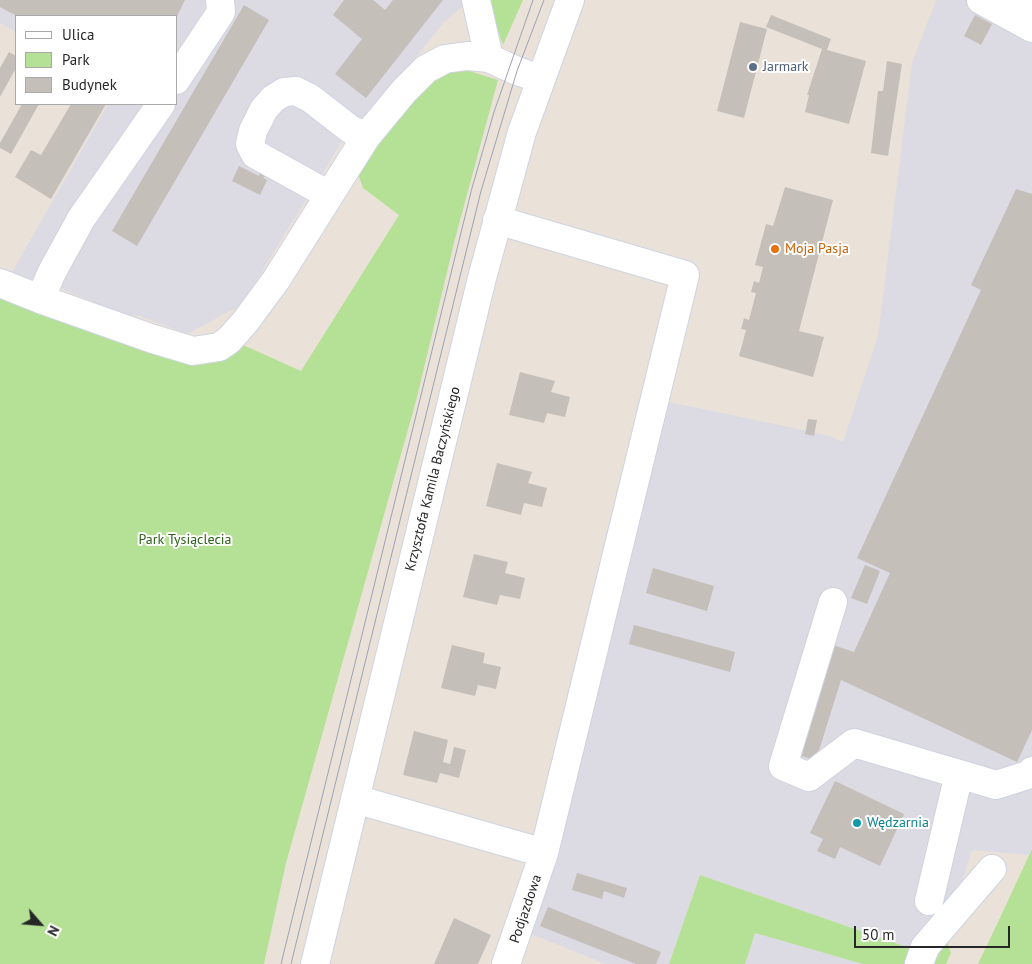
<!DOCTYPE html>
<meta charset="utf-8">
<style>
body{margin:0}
#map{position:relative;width:1032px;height:964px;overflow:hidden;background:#eae2d9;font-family:"PT Sans",sans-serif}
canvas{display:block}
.legend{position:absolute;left:15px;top:15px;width:162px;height:90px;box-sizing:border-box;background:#fff;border:1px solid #a9a9a9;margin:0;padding:6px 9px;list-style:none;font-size:15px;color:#272727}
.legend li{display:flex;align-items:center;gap:10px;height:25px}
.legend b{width:25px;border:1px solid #a9a9a9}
.north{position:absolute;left:15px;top:899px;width:50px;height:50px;-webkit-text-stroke:4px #fff;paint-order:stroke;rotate:117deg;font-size:14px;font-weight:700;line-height:20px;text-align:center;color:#272727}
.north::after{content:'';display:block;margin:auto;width:18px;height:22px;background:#272727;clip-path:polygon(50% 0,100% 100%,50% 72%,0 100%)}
.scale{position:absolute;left:854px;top:926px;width:156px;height:22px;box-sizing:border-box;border:2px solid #272727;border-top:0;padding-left:6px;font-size:15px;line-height:18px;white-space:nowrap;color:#272727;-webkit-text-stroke:4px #fff;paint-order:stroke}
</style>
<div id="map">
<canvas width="1032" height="964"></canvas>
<ul class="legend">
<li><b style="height:6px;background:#fff"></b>Ulica</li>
<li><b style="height:14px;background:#b4e195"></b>Park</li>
<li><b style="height:14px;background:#c5bfb9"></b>Budynek</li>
</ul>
<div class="north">N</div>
<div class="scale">50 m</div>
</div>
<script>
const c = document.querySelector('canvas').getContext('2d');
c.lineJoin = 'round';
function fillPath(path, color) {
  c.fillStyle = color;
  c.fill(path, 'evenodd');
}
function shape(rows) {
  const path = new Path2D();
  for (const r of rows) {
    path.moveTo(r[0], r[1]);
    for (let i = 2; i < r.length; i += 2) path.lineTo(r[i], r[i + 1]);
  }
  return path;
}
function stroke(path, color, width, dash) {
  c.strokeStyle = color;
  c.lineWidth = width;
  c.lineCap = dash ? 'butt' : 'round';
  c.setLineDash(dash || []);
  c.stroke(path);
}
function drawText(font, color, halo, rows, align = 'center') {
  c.font = font + ' "PT Sans",sans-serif';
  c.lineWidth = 4;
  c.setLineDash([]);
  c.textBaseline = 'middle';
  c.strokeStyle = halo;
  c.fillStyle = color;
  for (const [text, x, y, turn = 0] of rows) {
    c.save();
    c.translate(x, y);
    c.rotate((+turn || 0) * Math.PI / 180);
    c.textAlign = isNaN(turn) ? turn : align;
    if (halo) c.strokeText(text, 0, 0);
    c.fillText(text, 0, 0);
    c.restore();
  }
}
const industrial = shape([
 [0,0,470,0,443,23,368,119,357,117,241,305,187,334,140,316,122,314,48,283,11,274,108,104,176,104,176,16,16,16,16,32,0,23],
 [936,0,1032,0,1032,849,1029,855,972,850,938,958,700,875,669,964,606,964,531,934,669,402,827,435,843,442,878,336,912,63],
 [755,933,863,964,745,964]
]);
const green = shape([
 [487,0,523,0,503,45],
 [463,69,498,80,455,239,416,401,286,863,264,964,0,964,0,291,156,352,243,345,301,371,399,215,363,188,358,174,361,163,431,79],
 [1032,849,1032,964,978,964,999,920],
 [700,875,938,958,945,936,951,953,946,964,863,964,755,933,745,964,669,964]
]);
const building = shape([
 [0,0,185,0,177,16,17,16,0,7],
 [344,0,373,0,385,10,393,0,443,0,366,98,335,74,362,39,333,15],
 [244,5,269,20,137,246,112,231],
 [771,15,831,39,827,50,866,61,849,124,805,112,809,95,807,95,822,49,766,27],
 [975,15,992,24,981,45,964,36],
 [740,22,767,29,744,118,717,111],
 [9,52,16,56,16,68,0,97,0,68],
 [887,61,902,64,888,156,871,153,878,91,883,91],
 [22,104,39,104,11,154,0,148,0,143],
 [71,104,106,104,51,199,15,177,31,150,41,155],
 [239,166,259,176,260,173,265,176,263,178,267,180,260,195,232,181],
 [785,187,833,200,799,331,824,337,813,377,739,356,746,330,741,329,744,318,749,320,756,293,751,292,754,281,759,283,763,267,755,265,766,224,773,226],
 [1016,189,1032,194,1032,730,1017,762,841,680,816,760,798,755,833,645,854,652,890,573,857,558,981,290,971,285],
 [520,372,555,381,551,392,570,397,565,417,547,413,544,423,509,415],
 [808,419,817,420,814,436,805,434],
 [497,463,532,472,528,483,547,488,542,507,524,503,521,515,486,506],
 [474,554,508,562,505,573,525,578,520,599,500,595,497,605,463,597],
 [865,565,880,571,867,604,851,598],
 [653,568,714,586,707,611,646,593],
 [634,625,735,652,730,672,629,644],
 [452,645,485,653,483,663,501,667,496,689,478,685,475,696,441,688],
 [414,731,448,740,443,762,450,764,454,747,466,750,459,778,440,773,437,783,403,775],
 [835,781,904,814,880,866,840,847,835,859,817,851,823,839,810,833],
 [577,873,627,888,624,898,604,891,602,899,572,890],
 [548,907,661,952,656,964,636,964,540,926],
 [454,918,491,935,478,964,434,964]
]);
const minor = shape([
 [476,0,489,58],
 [981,0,1032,28],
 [1023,0,1032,5],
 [176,80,221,12,220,0],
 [329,195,255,154,250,144,253,131,264,109,273,99,284,92,296,91,310,98,350,129,366,137],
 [497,220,685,275,544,853,506,964],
 [0,283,40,299,153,339,193,351,219,347,229,340,245,322,276,280,366,137,404,91,426,69,445,59,467,56,489,58,517,71,541,79],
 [40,299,52,272,81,219,161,104],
 [833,602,783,766,809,777,854,743,996,785,1031,774,1032,771],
 [355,799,544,853],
 [929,901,959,774],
 [315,964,482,278,522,132,570,0],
 [919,964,925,947,992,869]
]);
const tram = shape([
 [281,964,472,188,494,112,533,0],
 [291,964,481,191,517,71,544,0]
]);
const markers = [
 [753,67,5,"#5c6f8a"],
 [775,249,5,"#e8710a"],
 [857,823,5,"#0f9aa8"]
];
const serviceNames = [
 ["Jarmark",763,67]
];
const foodNames = [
 ["Moja Pasja",785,249]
];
const streetNames = [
 ["Krzysztofa Kamila Baczyńskiego",433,479,-76],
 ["Podjazdowa",526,909,-71]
];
const parkNames = [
 ["Park Tysiąclecia",185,540]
];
const cultureNames = [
 ["Wędzarnia",867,823]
];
fillPath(industrial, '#dcdae2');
fillPath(green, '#b4e195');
fillPath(building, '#c5bfb9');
stroke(minor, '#ced3e1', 30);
stroke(minor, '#fff', 28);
stroke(tram, '#9ca1b2', 1);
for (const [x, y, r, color] of markers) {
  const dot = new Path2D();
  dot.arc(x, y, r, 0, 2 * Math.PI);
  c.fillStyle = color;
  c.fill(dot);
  stroke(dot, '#fff', 2);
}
drawText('14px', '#4e5e75', '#fff', serviceNames, 'left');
drawText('14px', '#c56008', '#fff', foodNames, 'left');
drawText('14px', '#272727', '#fff', streetNames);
drawText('14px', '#2e621a', '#fff', parkNames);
drawText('14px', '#0d838f', '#fff', cultureNames, 'left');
</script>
